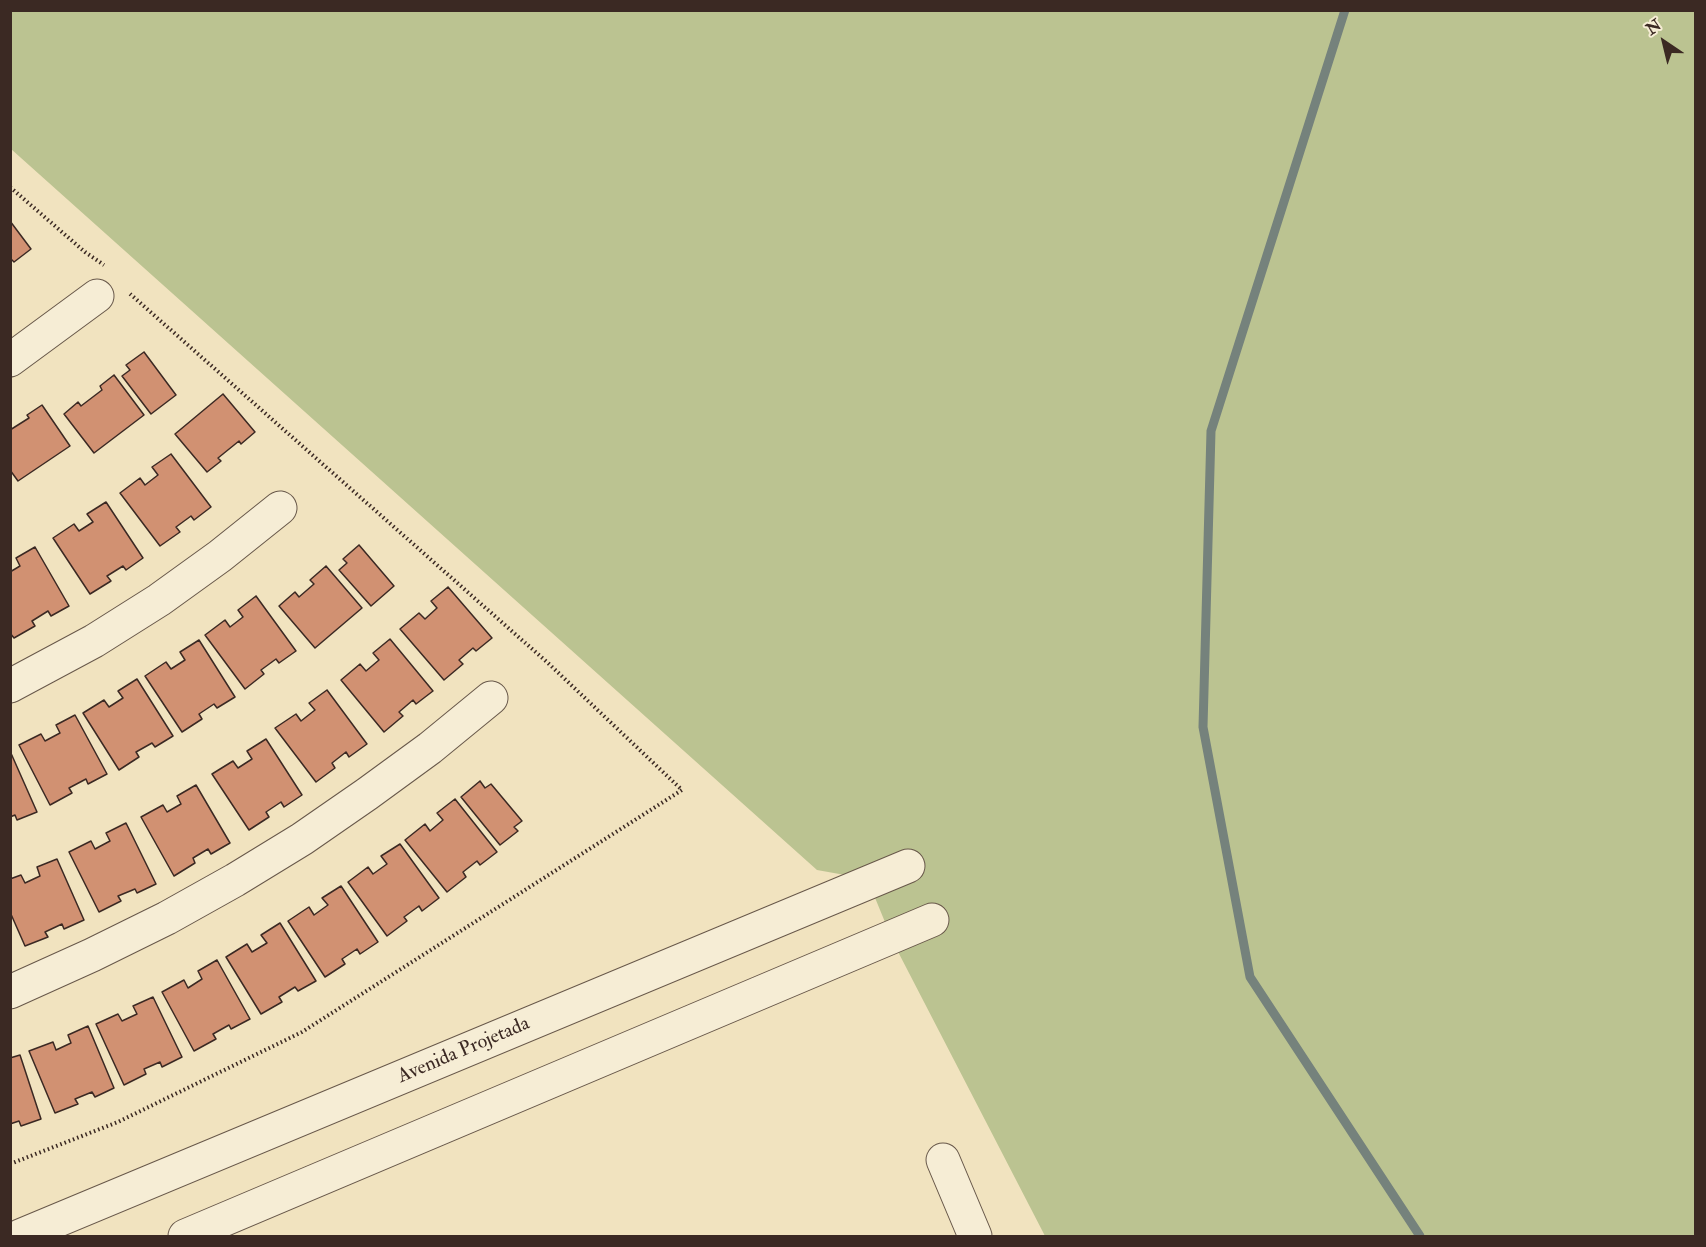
<!DOCTYPE html>
<style>
body{margin:0}
#map{position:relative;width:1706px;height:1247px;overflow:hidden;background:#f1e3bf;font-family:"IM FELL Double Pica",serif}
canvas{display:block}
.frame{position:absolute;inset:0;border:12px solid #3b2923;pointer-events:none}
.north{position:absolute;left:1634px;top:12px;width:60px;height:60px;-webkit-text-stroke:4px #f6edd5;paint-order:stroke;rotate:325deg;font-size:16px;font-weight:700;line-height:24px;text-align:center;color:#3b2923}
.north::after{content:'';display:block;margin:auto;width:21px;height:27px;background:#3b2923;clip-path:polygon(50% 0,100% 100%,50% 72%,0 100%)}
</style>
<div id="map">
<canvas width="1706" height="1247"></canvas>
<div class="frame"></div>
<div class="north">N</div>
</div>
<script>
const c = document.querySelector('canvas').getContext('2d');
c.lineJoin = 'round';
function fillPath(path, color) {
  c.fillStyle = color;
  c.fill(path, 'evenodd');
}
function shape(rows) {
  const path = new Path2D();
  for (const r of rows) {
    path.moveTo(r[0], r[1]);
    for (let i = 2; i < r.length; i += 2) path.lineTo(r[i], r[i + 1]);
  }
  return path;
}
function stroke(path, color, width, dash) {
  c.strokeStyle = color;
  c.lineWidth = width;
  c.lineCap = dash ? 'butt' : 'round';
  c.setLineDash(dash || []);
  c.stroke(path);
}
function drawText(font, color, halo, rows, align = 'center') {
  c.font = font + ' "IM FELL Double Pica",serif';
  c.lineWidth = 4.5;
  c.setLineDash([]);
  c.textBaseline = 'middle';
  c.strokeStyle = halo;
  c.fillStyle = color;
  for (const [text, x, y, turn = 0] of rows) {
    c.save();
    c.translate(x, y);
    c.rotate((+turn || 0) * Math.PI / 180);
    c.textAlign = isNaN(turn) ? turn : align;
    if (halo) c.strokeText(text, 0, 0);
    c.fillText(text, 0, 0);
    c.restore();
  }
}
const green = shape([
 [11,11,1695,11,1695,1236,1045,1236,894,944,871,888,845,875,817,870,11,149]
]);
const stream = shape([
 [1345,10,1211,431,1203,727,1250,977,1420,1236]
]);
const building = shape([
 [10,221,31,249,14,262,10,258,10,221],
 [144,352,176,395,151,414,122,376,130,370,126,365,144,352],
 [114,375,144,415,94,453,64,414,78,402,81,406,102,390,100,386,114,375],
 [223,394,255,432,241,444,239,441,218,458,221,461,207,472,175,434,223,394],
 [42,405,70,446,18,481,10,470,10,430,29,418,27,415,42,405],
 [171,454,211,507,194,520,191,516,176,527,180,532,160,546,120,493,140,478,145,485,158,475,152,467,171,454],
 [106,502,143,558,126,570,123,566,107,576,111,581,90,594,53,538,74,524,79,531,93,522,87,514,106,502],
 [359,545,394,586,371,606,339,570,347,563,343,559,359,545],
 [35,547,69,606,51,616,48,611,32,621,35,626,14,638,10,633,10,572,20,566,16,558,35,547],
 [326,566,362,608,315,648,279,606,295,592,299,597,314,584,310,580,326,566],
 [448,587,492,638,476,651,473,648,459,660,463,664,444,680,400,629,419,613,425,619,437,608,431,601,448,587],
 [256,596,296,651,279,663,276,659,261,670,264,674,245,689,205,635,225,620,230,627,243,617,238,610,256,596],
 [390,639,433,691,416,704,413,700,399,712,403,716,384,732,341,680,360,664,366,671,379,660,373,653,390,639],
 [199,640,235,697,217,708,214,704,199,714,202,719,182,732,145,676,166,662,171,669,185,660,180,652,199,640],
 [137,679,173,736,155,747,152,743,136,752,139,757,119,770,83,713,104,700,109,707,123,698,118,691,137,679],
 [327,690,367,744,349,757,346,752,332,763,335,768,316,782,275,728,296,714,301,721,315,710,309,703,327,690],
 [75,715,107,774,88,784,86,779,69,788,72,793,50,805,19,745,41,734,45,741,60,733,56,725,75,715],
 [266,739,302,795,284,807,281,802,266,812,269,817,249,830,212,774,233,761,238,768,252,759,247,751,266,739],
 [10,751,37,812,17,820,15,815,10,817,10,751],
 [480,781,485,788,491,784,522,821,514,827,518,831,500,845,461,797,480,781],
 [196,785,230,843,211,854,208,849,193,858,195,863,174,876,141,817,163,805,167,812,181,804,177,796,196,785],
 [455,799,497,852,480,865,477,861,463,872,466,877,447,892,405,840,425,824,430,831,443,820,437,813,455,799],
 [126,823,156,884,137,893,135,889,118,896,121,901,99,912,69,852,91,841,95,849,110,841,106,833,126,823],
 [400,844,439,898,422,911,419,906,404,917,407,921,387,936,348,882,368,867,373,874,387,864,381,856,400,844],
 [57,859,84,920,64,929,62,924,45,932,48,937,25,946,10,912,10,879,21,875,25,883,40,876,37,867,57,859],
 [341,886,378,942,360,954,357,949,342,959,345,964,325,977,288,921,309,907,314,915,328,905,322,898,341,886],
 [280,923,316,981,298,991,295,987,279,997,282,1002,261,1014,226,957,247,944,252,952,267,943,261,935,280,923],
 [217,960,250,1019,231,1029,229,1025,213,1034,216,1039,194,1051,162,992,184,980,188,988,202,979,198,971,217,960],
 [153,997,182,1057,162,1067,160,1062,144,1069,146,1074,124,1085,96,1024,118,1014,122,1021,137,1014,133,1006,153,997],
 [88,1026,114,1088,95,1097,92,1092,75,1099,78,1104,55,1113,29,1051,53,1042,56,1050,71,1043,68,1035,88,1026],
 [20,1055,41,1119,21,1126,19,1121,10,1124,10,1058,20,1055]
]);
const path = shape([
 [10,187,85,252,104,265],
 [10,1164,118,1122,302,1032,682,790,548,663,129,293]
]);
const minor = shape([
 [10,360,97,296],
 [10,686,94,641,159,600,220,556,280,508],
 [10,992,92,955,167,918,235,880,302,839,367,794,430,748,491,698],
 [943,1160,975,1236],
 [20,1236,908,866],
 [185,1236,932,920]
]);
const streetNames = [
 ["Avenida Projetada",464,1051,-23]
];
fillPath(green, '#bbc391');
stroke(stream, '#75827c', 9);
fillPath(building, '#d19172');
stroke(building, '#3b2923', 1.5);
stroke(minor, '#68584a', 35);
stroke(path, '#3b2923', 4, [1.5, 3]);
stroke(minor, '#f6edd5', 33);
drawText('20px', '#3b2923', '#f6edd5', streetNames);
</script>
